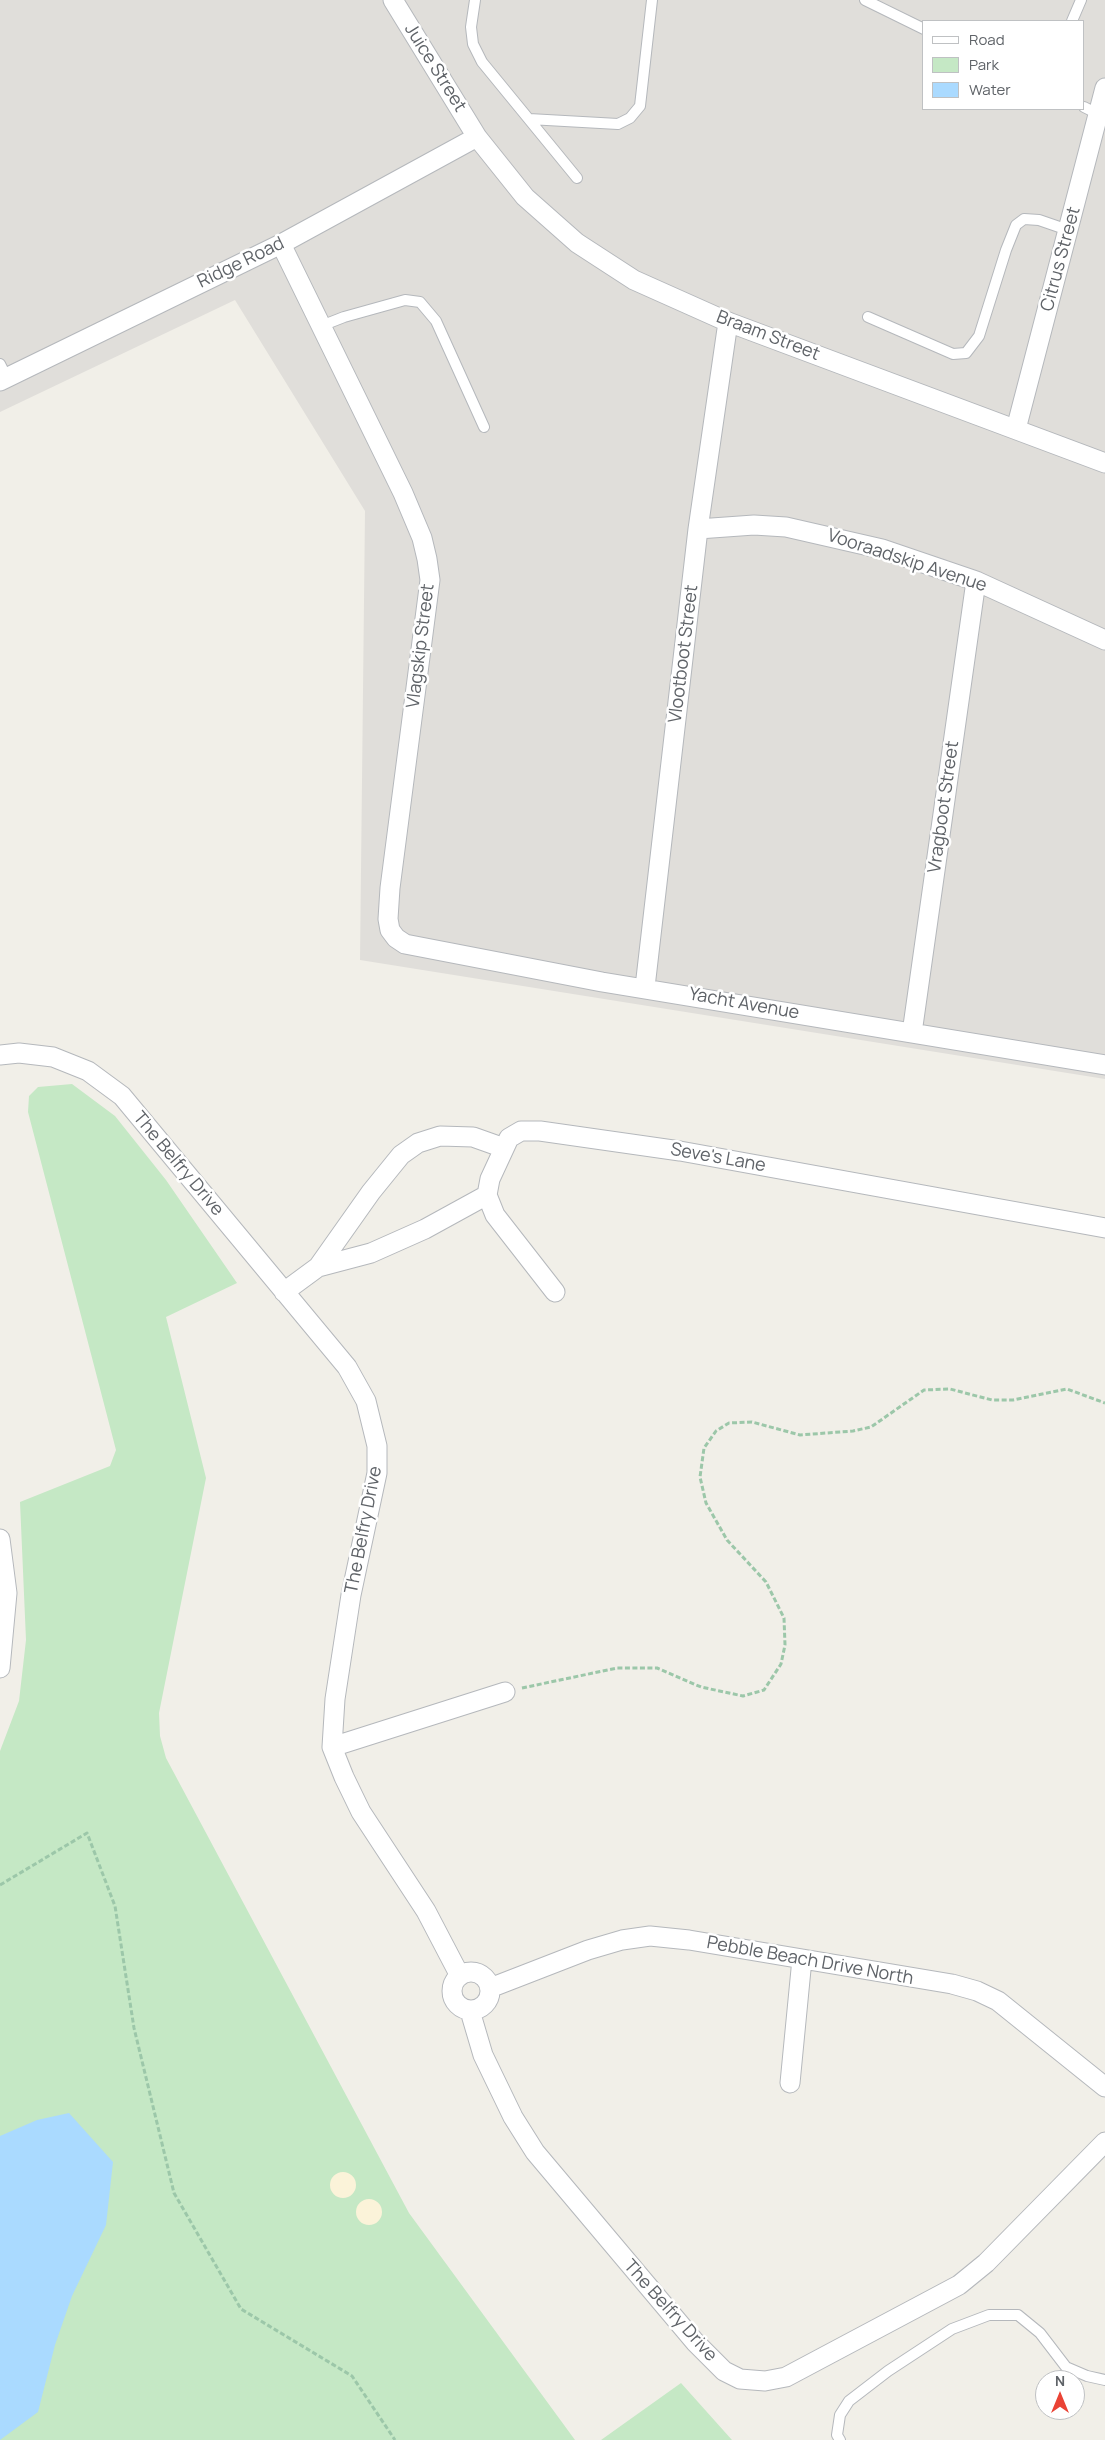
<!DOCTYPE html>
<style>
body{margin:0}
#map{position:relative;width:1105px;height:2440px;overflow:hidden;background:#f1efe8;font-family:Manrope,sans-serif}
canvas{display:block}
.legend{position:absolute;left:922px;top:20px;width:162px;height:90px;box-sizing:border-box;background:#fff;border:1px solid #bfc1c3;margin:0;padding:6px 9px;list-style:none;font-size:15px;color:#5f6368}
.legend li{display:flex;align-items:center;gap:10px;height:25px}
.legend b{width:25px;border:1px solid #bfc1c3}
.north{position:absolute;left:1035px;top:2370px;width:50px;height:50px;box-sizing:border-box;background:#fff;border:1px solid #bfc1c3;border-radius:50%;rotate:0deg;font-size:14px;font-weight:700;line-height:20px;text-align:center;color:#5f6368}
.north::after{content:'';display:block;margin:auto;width:18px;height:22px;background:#ea4335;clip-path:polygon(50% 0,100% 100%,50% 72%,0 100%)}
</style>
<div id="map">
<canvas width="1105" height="2440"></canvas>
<ul class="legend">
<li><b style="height:6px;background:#fff"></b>Road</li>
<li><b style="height:14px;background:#c5e8c5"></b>Park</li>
<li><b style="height:14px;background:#aadaff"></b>Water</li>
</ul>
<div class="north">N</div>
</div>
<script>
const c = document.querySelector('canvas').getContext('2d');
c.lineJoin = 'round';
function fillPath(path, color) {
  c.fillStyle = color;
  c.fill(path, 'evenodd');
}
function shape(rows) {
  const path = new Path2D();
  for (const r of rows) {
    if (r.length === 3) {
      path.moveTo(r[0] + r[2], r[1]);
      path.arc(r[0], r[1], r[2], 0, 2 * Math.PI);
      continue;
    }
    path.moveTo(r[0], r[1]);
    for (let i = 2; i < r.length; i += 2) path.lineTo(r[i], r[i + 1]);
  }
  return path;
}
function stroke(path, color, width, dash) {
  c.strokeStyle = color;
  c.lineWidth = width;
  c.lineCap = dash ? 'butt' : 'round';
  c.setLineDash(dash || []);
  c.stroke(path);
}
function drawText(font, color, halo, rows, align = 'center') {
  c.font = font + ' Manrope,sans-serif';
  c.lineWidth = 5;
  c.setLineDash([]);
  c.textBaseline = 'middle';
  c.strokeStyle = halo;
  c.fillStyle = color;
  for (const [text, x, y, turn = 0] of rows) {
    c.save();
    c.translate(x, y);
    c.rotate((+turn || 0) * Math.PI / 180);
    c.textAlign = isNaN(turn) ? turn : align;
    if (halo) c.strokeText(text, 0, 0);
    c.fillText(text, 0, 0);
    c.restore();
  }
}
const industrial = shape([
 [0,0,1105,0,1105,1079,360,960,365,511,235,300,0,412],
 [924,21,1084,21,1084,109,924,109]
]);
const green = shape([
 [72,1084,115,1116,166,1180,237,1283,166,1317,206,1478,159,1713,160,1736,166,1758,409,2213,575,2440,0,2440,0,1751,19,1701,26,1640,20,1502,110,1466,116,1450,28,1112,29,1096,38,1087],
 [681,2383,732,2440,601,2440]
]);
const sand = shape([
 [343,2185,13],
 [369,2212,13]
]);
const water = shape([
 [69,2113,113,2162,106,2225,72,2296,55,2345,38,2412,0,2440,0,2136,37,2120]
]);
const path = shape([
 [522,1688,617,1668,657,1668,701,1687,743,1696,764,1690,781,1664,785,1645,784,1618,766,1582,727,1540,706,1503,700,1477,704,1448,716,1431,729,1423,752,1422,800,1435,853,1431,871,1427,924,1390,950,1389,992,1400,1013,1400,1067,1389,1105,1403],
 [0,1885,87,1833,115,1906,134,2028,174,2193,241,2309,352,2376,395,2440]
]);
const lane = shape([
 [475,0,471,27,473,44,482,62,577,178],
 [865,0,924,29],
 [1072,21,1081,0],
 [1084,107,1098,114],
 [529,119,618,124,630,118,640,106,652,0],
 [868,317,953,354,966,353,979,336,1006,250,1016,225,1024,219,1039,220,1068,230],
 [321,326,344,317,405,300,420,302,436,321,484,427],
 [0,364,7,378],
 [840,2440,837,2435,840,2415,849,2401,888,2371,952,2329,989,2315,1018,2315,1040,2333,1066,2367,1087,2376,1105,2380]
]);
const street = shape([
 [393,0,477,137,525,197,577,243,634,280,728,322,1105,463],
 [281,244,403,493,422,538,427,559,430,580,390,888,388,919,390,930,396,938,405,944,602,982,1105,1065],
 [0,381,281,244,477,137],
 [1016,429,1105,88],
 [698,529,754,525,786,527,882,549,976,581,1105,640],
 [645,987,698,529,728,322],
 [912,1033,976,581],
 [0,1055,19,1053,53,1057,88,1071,122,1096,347,1367,366,1401,377,1446,377,1473,351,1595,335,1699,332,1747,344,1777,361,1812,426,1911,460,1976],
 [318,1267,371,1253,425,1229,487,1195],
 [284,1292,318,1267,371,1192,401,1155,418,1143,440,1136,473,1137,504,1148],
 [555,1292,495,1215,487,1195,490,1179,509,1138,521,1131,540,1131,680,1151,1105,1228],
 [0,1539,7,1593,0,1668],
 [332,1747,505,1692],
 [471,1991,19],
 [490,1988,588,1950,622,1940,650,1936,689,1940,952,1984,977,1991,998,2001,1105,2087],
 [470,2011,483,2055,513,2117,535,2152,695,2342,724,2371,740,2379,765,2381,786,2377,959,2285,986,2263,1105,2142],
 [790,2083,802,1959]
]);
const streetNames = [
 ["Juice Street",435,68,58],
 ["Citrus Street",1061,259,-75],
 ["Ridge Road",241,263,-26],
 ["Braam Street",768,336,21],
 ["Vooraadskip Avenue",907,561,18],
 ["Vlagskip Street",421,646,-83],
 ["Vlootboot Street",684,654,-83],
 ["Vragboot Street",944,807,-82],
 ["Yacht Avenue",744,1004,10],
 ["Seve's Lane",718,1158,10],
 ["The Belfry Drive",178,1164,50],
 ["The Belfry Drive",364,1530,-79],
 ["Pebble Beach Drive North",810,1961,10],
 ["The Belfry Drive",670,2311,48]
];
fillPath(industrial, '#e0deda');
fillPath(green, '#c5e8c5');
fillPath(sand, '#fbf3d9');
fillPath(water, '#aadaff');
stroke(lane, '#b5b8bc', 12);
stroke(street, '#b5b8bc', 21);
stroke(path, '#9cc7a9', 3, [5, 2.5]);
stroke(lane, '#fff', 10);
stroke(street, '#fff', 19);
drawText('18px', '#5f6368', '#fff', streetNames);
</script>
